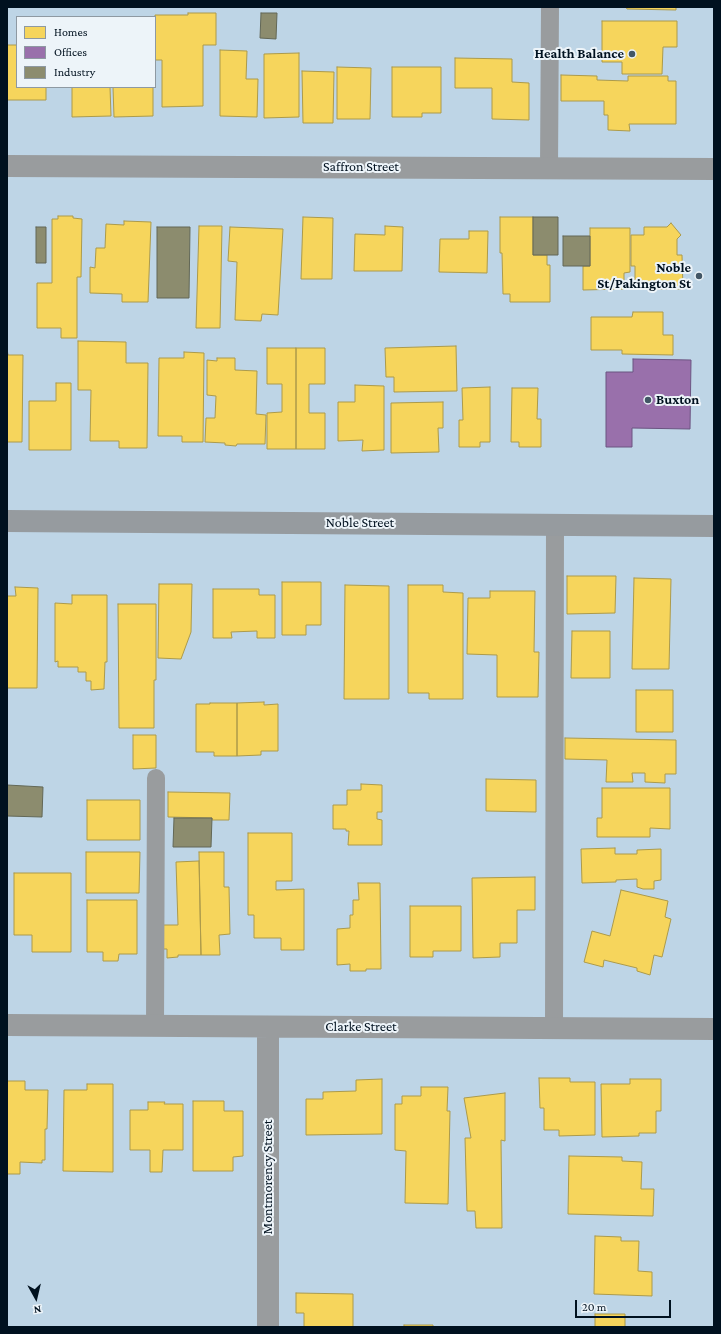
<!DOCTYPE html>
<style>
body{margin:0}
#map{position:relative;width:721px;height:1334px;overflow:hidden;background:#bed5e6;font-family:"Crimson Pro",serif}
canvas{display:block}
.frame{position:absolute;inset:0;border:8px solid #00111f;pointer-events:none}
.legend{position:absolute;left:16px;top:16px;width:140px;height:72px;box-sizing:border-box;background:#edf4f9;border:1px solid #8e99a2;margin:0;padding:5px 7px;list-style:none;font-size:12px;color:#00111f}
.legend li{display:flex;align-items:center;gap:8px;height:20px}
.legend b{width:20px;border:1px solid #8e99a2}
.north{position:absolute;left:16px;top:1278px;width:40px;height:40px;-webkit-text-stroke:3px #edf4f9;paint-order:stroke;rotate:172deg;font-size:11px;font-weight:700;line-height:16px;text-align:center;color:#00111f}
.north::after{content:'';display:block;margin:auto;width:14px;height:18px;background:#00111f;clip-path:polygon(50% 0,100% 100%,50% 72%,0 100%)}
.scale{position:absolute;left:575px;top:1300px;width:96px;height:18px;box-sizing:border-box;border:2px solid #00111f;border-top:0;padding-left:5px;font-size:12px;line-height:14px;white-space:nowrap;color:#00111f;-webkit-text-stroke:3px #edf4f9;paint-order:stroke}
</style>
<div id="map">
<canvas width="721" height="1334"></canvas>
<div class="frame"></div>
<ul class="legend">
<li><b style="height:11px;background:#f6d55c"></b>Homes</li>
<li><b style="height:11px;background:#9970ab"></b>Offices</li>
<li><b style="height:11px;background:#8c8c6e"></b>Industry</li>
</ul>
<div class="north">N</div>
<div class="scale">20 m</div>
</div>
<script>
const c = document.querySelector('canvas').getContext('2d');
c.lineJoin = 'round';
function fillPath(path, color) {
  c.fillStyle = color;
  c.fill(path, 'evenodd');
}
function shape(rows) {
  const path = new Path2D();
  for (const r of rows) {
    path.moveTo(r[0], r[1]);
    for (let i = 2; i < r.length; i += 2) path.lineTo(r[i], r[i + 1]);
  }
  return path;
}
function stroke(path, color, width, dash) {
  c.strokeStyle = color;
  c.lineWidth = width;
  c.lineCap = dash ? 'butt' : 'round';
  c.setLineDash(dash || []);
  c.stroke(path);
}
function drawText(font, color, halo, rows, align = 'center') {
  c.font = font + ' "Crimson Pro",serif';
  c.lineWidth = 4;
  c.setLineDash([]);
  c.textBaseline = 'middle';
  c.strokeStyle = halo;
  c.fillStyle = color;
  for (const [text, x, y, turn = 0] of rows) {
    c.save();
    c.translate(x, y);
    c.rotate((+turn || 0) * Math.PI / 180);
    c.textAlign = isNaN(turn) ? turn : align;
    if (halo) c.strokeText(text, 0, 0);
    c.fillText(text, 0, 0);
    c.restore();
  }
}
const homes = shape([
 [626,7,676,7,676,10,627,9,626,7],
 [188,13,216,13,216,45,203,45,203,106,162,107,162,60,155,60,155,15,188,15,188,13],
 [602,21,677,21,677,47,663,47,662,74,622,74,622,62,602,62,602,21],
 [7,45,17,45,17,87,46,87,46,100,7,100,7,45],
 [220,50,247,51,246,79,258,79,257,117,220,116,220,50],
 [299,53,299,117,264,118,264,54,299,53],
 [455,58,512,59,512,82,529,83,529,120,492,119,492,88,455,88,455,58],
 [337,67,371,68,370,119,337,119,337,67],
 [392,67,441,67,441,113,422,113,422,117,392,117,392,67],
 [302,71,334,72,333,123,303,123,302,71],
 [561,75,597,76,597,80,628,81,628,76,668,76,668,81,676,81,676,124,629,124,630,131,608,130,608,115,604,115,604,101,561,101,561,75],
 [72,87,110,87,111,116,72,117,72,87],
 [113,87,153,87,153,116,114,117,113,87],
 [58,216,73,216,73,218,82,219,81,277,77,277,77,338,61,338,61,328,37,328,37,283,52,283,52,219,58,219,58,216],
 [303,217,333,218,332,279,301,279,303,217],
 [500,217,533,217,533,255,547,255,547,265,550,265,550,302,510,302,510,294,503,294,502,253,500,253,500,217],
 [124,221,151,222,148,302,122,302,122,294,90,293,90,267,95,268,96,248,105,248,106,224,124,225,124,221],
 [671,223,681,235,677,239,677,255,682,255,683,289,635,289,635,266,631,266,631,235,644,235,644,227,667,227,671,223],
 [199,226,222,226,220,328,196,328,199,226],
 [385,226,403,227,402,271,354,271,355,234,385,235,385,226],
 [230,227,283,229,278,315,262,314,261,321,235,320,237,262,228,261,230,227],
 [590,228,630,228,630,272,624,273,624,289,583,290,583,266,590,266,590,228],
 [469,231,488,231,487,273,439,272,440,239,469,239,469,231],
 [633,312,663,312,663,335,673,335,673,355,622,354,622,350,591,350,591,317,632,317,633,312],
 [78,341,126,342,126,363,148,363,147,448,119,448,119,441,90,441,91,390,78,390,78,341],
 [456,346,457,391,394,392,394,377,386,377,385,348,456,346],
 [267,348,296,348,296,449,267,449,267,413,282,412,282,384,267,384,267,348],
 [296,348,325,348,325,384,309,384,309,413,325,413,325,449,296,449,296,348],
 [7,349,8,355,23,355,22,442,7,442,7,349],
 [184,352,204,353,203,442,182,442,182,436,158,436,159,358,184,358,184,352],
 [217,358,235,358,235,370,257,371,256,414,266,415,265,444,237,444,236,446,225,445,225,443,205,442,206,418,215,418,216,396,207,395,207,360,217,361,217,358],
 [56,383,71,383,71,450,29,450,29,401,56,401,56,383],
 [355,385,384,386,384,450,362,451,363,440,338,441,338,402,355,402,355,385],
 [490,387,490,442,480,442,480,447,459,447,459,420,463,420,462,388,490,387],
 [512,388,538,388,537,419,541,419,541,447,519,447,519,442,511,442,512,388],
 [443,402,443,428,438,428,439,452,391,453,391,403,443,402],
 [567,576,616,576,615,613,567,614,567,576],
 [634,578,671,579,669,669,632,669,634,578],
 [282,582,321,582,321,625,306,625,306,635,282,635,282,582],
 [159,584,192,584,191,632,181,659,158,658,159,584],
 [345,585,389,586,389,699,344,699,345,585],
 [408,585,443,585,443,592,463,593,463,699,429,699,429,693,408,693,408,585],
 [15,587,38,588,37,688,7,688,7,596,16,596,15,587],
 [213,589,259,589,259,595,275,595,275,638,257,638,257,631,231,632,232,638,213,638,213,589],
 [490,591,535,591,534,652,539,652,538,697,497,697,497,655,467,654,468,598,490,598,490,591],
 [72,595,107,595,107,662,105,662,104,689,91,690,91,681,86,681,86,672,78,672,78,667,58,667,58,661,55,662,55,603,72,604,72,595],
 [118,604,156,604,156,680,154,680,154,728,119,728,118,604],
 [572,631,610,631,610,678,571,678,572,631],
 [636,690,673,690,673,732,636,732,636,690],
 [264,702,264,705,278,704,278,751,261,751,261,755,237,756,237,703,264,702],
 [210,703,237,703,237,756,214,756,214,752,196,752,196,704,210,704,210,703],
 [133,735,156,735,156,768,133,769,133,735],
 [565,738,676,740,676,774,665,774,665,783,645,782,645,773,632,773,633,782,606,782,607,760,565,759,565,738],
 [486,779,536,780,536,812,486,811,486,779],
 [361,784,382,785,382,812,377,812,377,819,382,820,382,845,348,845,349,831,346,831,346,829,333,829,333,805,347,805,347,790,361,790,361,784],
 [602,788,670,788,670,829,650,828,650,837,597,837,597,818,602,818,602,788],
 [168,792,230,793,229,820,212,820,212,818,168,817,168,792],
 [87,800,140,800,140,840,87,840,87,800],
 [248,833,292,833,292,881,276,881,276,890,304,889,304,950,281,950,281,938,254,938,254,915,248,915,248,833],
 [615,848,615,854,637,854,637,850,661,849,661,880,654,881,654,889,643,889,637,887,637,879,616,880,616,882,582,883,581,849,615,848],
 [86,852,140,852,139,893,86,893,86,852],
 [199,852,224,852,224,887,229,887,230,934,219,935,220,955,201,955,199,852],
 [199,861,201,955,178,955,178,957,167,958,167,949,162,949,161,925,178,925,176,862,199,861],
 [14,873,71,873,71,952,32,952,32,935,14,935,14,873],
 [535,877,535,910,517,910,517,943,500,943,500,957,473,958,472,878,535,877],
 [358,883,380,883,381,969,366,969,366,971,350,971,350,964,337,965,337,929,350,928,350,915,353,915,353,900,359,900,358,883],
 [621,890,668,901,665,917,671,919,662,957,654,955,650,975,637,971,637,968,604,960,603,967,584,962,592,931,610,936,621,890],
 [87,900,137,900,137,954,119,954,118,961,103,961,103,952,87,952,87,900],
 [410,906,461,906,461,951,433,951,433,957,410,957,410,906],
 [539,1078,570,1078,570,1082,595,1082,595,1135,559,1136,559,1130,544,1130,544,1108,540,1108,539,1078],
 [382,1079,382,1134,306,1135,306,1099,323,1099,323,1092,356,1091,356,1080,382,1079],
 [630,1079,661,1079,661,1111,656,1111,656,1133,639,1133,639,1136,602,1137,601,1084,630,1084,630,1079],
 [7,1081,25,1081,25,1090,48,1090,47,1129,45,1129,45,1160,42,1160,42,1163,20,1162,20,1174,7,1174,7,1081],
 [87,1084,113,1084,113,1172,63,1171,64,1090,87,1090,87,1084],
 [421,1087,448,1087,447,1111,450,1111,448,1204,405,1203,406,1151,395,1150,395,1104,402,1104,402,1096,421,1096,421,1087],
 [505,1093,505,1141,501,1140,502,1228,476,1228,475,1211,467,1211,465,1138,471,1138,464,1098,505,1093],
 [193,1101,224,1101,224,1111,243,1111,243,1156,233,1157,233,1171,193,1171,193,1101],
 [148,1102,165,1102,164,1104,183,1104,183,1150,163,1150,162,1172,150,1172,150,1150,130,1150,130,1110,148,1110,148,1102],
 [569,1156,622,1157,622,1161,642,1162,641,1189,654,1189,653,1216,568,1214,569,1156],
 [595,1236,621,1237,621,1241,639,1241,638,1271,652,1272,652,1296,594,1294,595,1236],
 [296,1293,353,1294,353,1327,304,1327,304,1313,296,1313,296,1293],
 [595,1314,625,1314,625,1327,595,1327,595,1314],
 [404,1325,433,1325,433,1327,404,1327,404,1325]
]);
const offices = shape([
 [633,359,691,360,690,429,632,428,632,447,606,447,606,372,633,372,633,359]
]);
const industry = shape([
 [261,13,277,13,276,39,260,38,261,13],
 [533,217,558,217,558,255,533,255,533,217],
 [36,227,46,227,46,263,36,263,36,227],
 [157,227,190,227,189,298,157,298,157,227],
 [563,236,590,236,590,266,563,266,563,236],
 [7,785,43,787,42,817,7,816,7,785],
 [174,818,212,818,211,847,173,847,174,818]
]);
const lane = shape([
 [549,168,550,7],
 [155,1026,156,778],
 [554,1029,555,525]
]);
const street = shape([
 [7,166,714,169],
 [7,1025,714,1029],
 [268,1327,268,1027]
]);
const secondary = shape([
 [7,521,714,526]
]);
const markers = [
 [632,54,4,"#425665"],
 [699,276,4,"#425665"],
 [648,400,4,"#425665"]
];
const poiNames = [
 ["Health Balance",624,54],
 ["Noble",691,268],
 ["St/Pakington St",691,284],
 ["Buxton",656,400,"left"]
];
const streetNames = [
 ["Saffron Street",361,167],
 ["Noble Street",360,523],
 ["Clarke Street",361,1027],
 ["Montmorency Street",268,1177,-90]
];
fillPath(homes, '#f6d55c');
stroke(homes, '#ac9a4a', 1);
fillPath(offices, '#9970ab');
stroke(offices, '#6b5481', 1);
fillPath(industry, '#8c8c6e');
stroke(industry, '#626756', 1);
stroke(lane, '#999c9e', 18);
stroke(street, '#999c9e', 22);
stroke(secondary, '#969b9f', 22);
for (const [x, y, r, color] of markers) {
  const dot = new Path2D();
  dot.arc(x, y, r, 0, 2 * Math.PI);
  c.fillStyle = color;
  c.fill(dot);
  stroke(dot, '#edf4f9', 1.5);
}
drawText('bold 14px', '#00111f', '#edf4f9', poiNames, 'right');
drawText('14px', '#00111f', '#edf4f9', streetNames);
</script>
